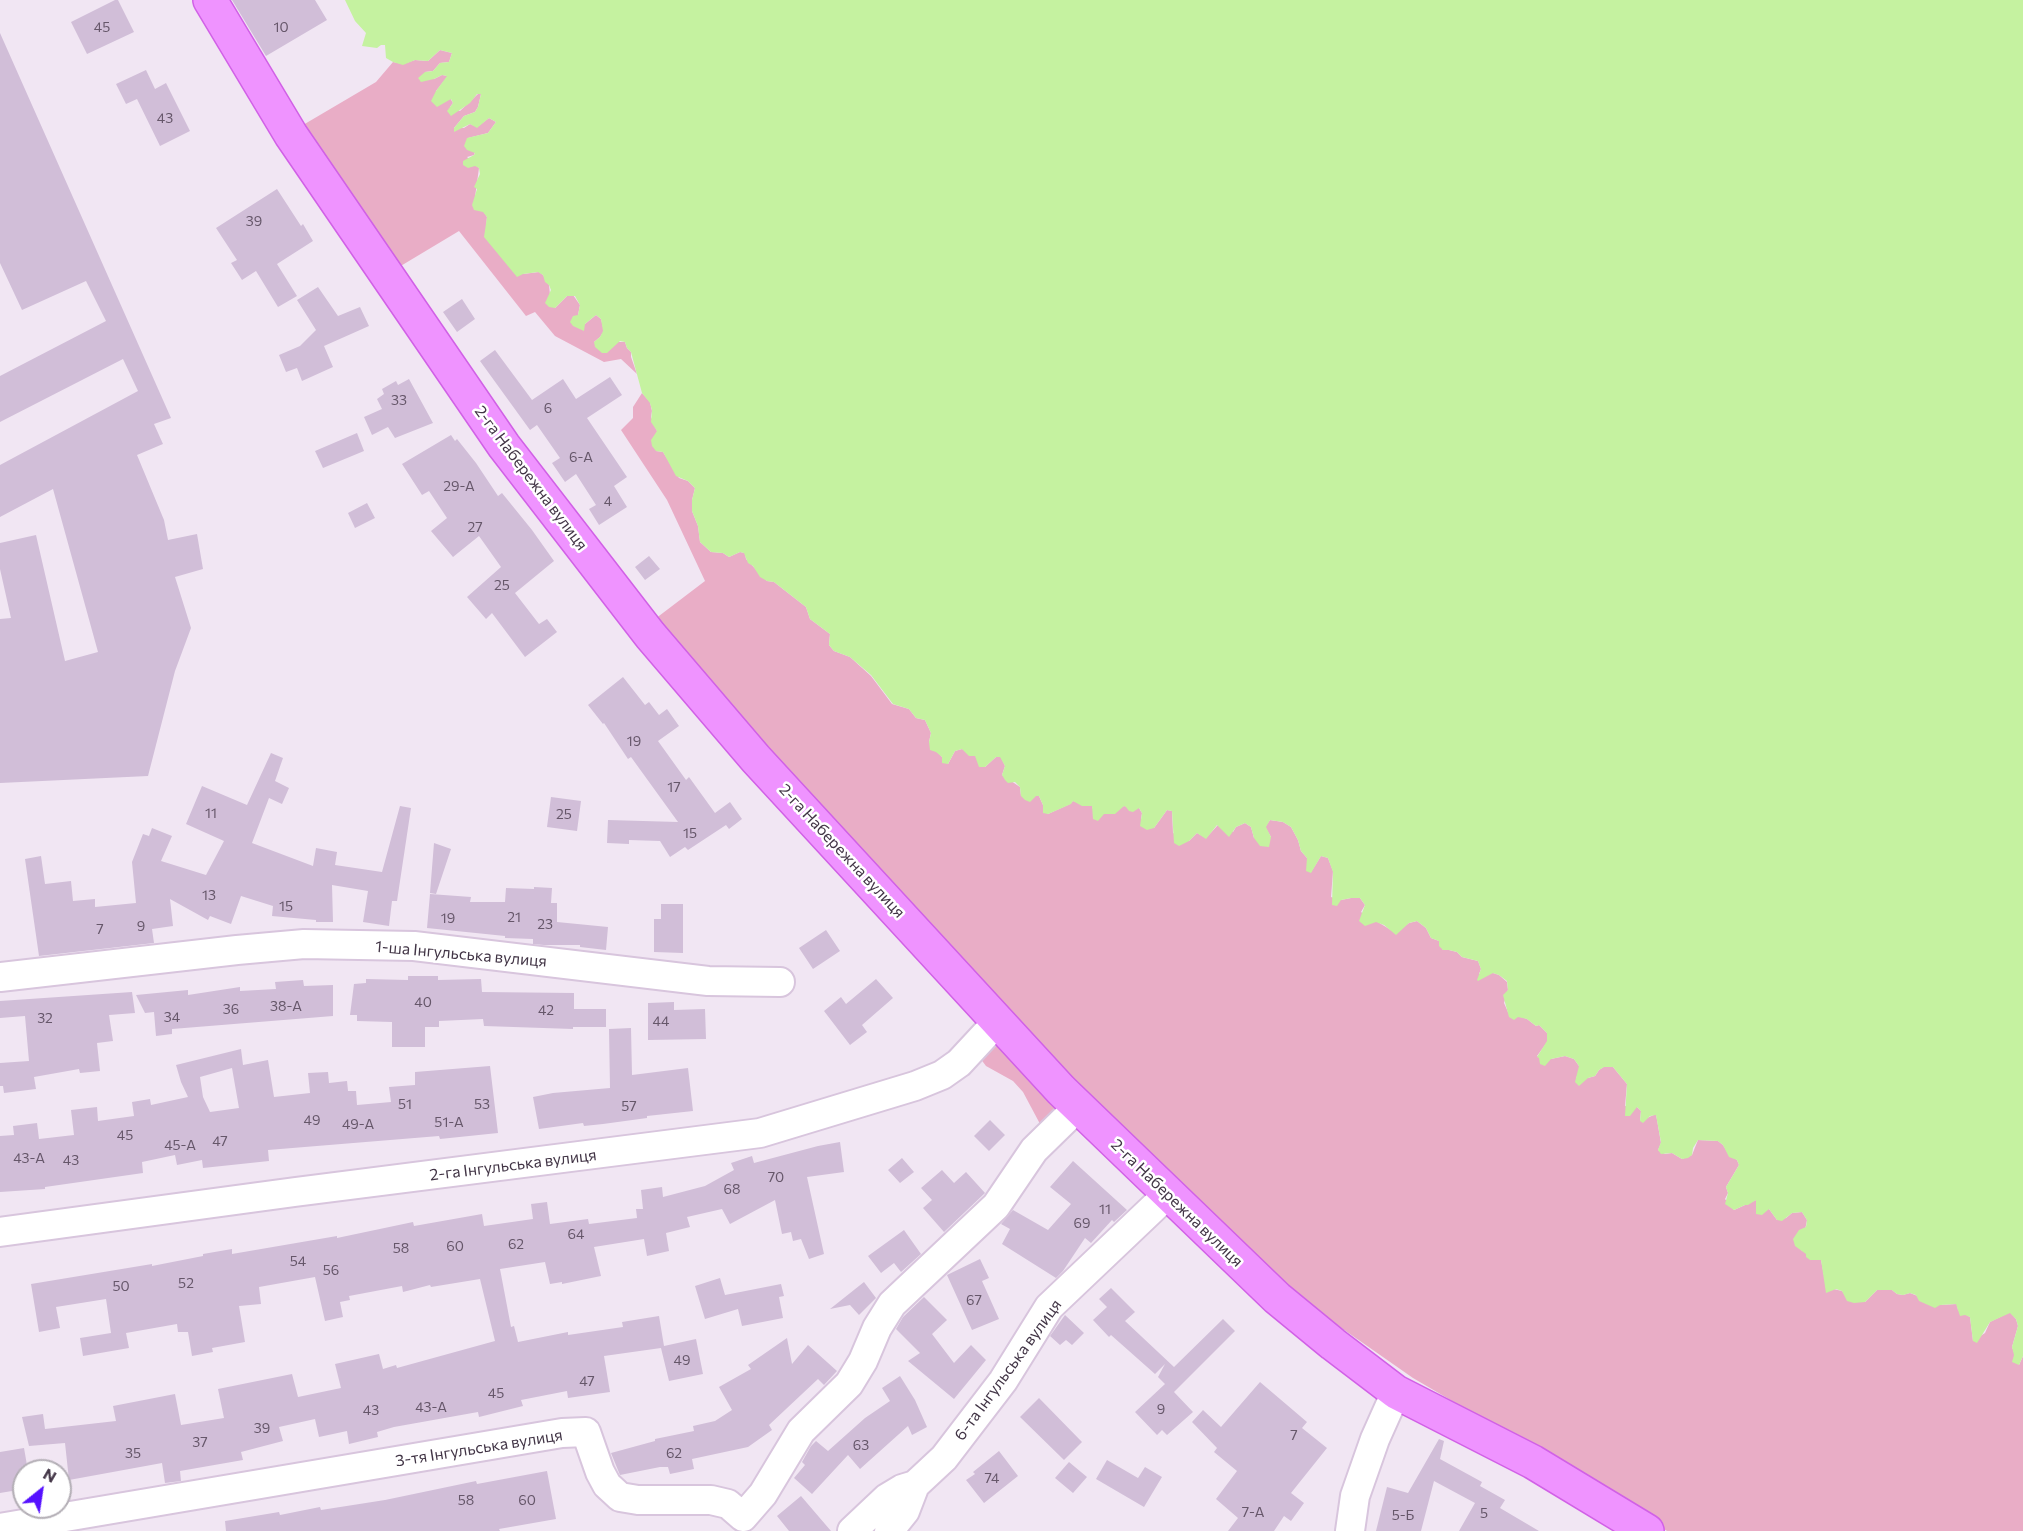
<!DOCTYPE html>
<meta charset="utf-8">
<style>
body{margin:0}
#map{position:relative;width:2023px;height:1531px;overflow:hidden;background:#f1e6f3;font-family:Commissioner,sans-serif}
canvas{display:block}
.north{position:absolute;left:12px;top:1459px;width:60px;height:60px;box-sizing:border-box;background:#fff;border:2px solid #b3aeb5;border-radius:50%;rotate:30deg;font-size:16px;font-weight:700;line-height:24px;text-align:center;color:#423546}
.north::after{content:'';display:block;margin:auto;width:21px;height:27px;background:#5611ff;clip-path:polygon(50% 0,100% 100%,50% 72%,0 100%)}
</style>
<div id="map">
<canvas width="2023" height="1531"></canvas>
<div class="north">N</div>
</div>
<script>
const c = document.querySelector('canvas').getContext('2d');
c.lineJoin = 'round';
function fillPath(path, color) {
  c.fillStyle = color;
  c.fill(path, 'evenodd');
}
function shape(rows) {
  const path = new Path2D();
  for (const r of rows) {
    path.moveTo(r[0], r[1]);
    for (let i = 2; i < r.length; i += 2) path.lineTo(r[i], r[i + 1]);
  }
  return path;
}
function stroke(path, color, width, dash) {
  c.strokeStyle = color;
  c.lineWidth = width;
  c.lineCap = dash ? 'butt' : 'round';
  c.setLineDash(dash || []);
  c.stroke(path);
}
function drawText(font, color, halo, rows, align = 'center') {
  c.font = font + ' Commissioner,sans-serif';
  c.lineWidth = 5;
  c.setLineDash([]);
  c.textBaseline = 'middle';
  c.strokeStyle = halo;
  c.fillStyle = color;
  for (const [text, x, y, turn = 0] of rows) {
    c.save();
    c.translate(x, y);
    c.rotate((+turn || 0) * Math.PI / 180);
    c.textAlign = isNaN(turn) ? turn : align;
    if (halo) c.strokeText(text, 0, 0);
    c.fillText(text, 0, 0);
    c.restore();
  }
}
const green = shape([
 [440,50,452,53,449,62,440,63,433,71,425,72,434,79,442,75,448,76,436,91,450,98,453,103,450,107,460,111,478,94,481,94,478,107,475,112,464,116,454,128,464,128,470,124,477,127,489,118,496,122,488,133,468,138,472,151,475,152,474,155,467,157,479,168,475,197,487,217,486,228,523,274,539,272,543,275,549,285,550,295,555,308,567,296,573,295,580,305,578,315,585,324,596,315,601,319,604,331,600,337,594,342,625,342,627,348,631,352,631,357,637,374,621,359,604,362,555,336,535,312,526,316,459,231,399,267,303,125,376,82,393,62,403,64,415,60,428,61],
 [642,393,650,402,652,411,651,417,657,431,656,451,663,452,679,478,688,481,695,488,692,500,692,511,698,526,700,542,711,552,723,553,729,557,740,552,745,553,746,559,767,581,774,582,806,607,810,619,830,634,829,645,834,651,850,657,871,676,892,704,909,709,916,718,925,720,931,733,929,742,948,764,955,751,962,749,975,755,985,767,996,757,1001,757,1005,766,1002,775,1020,787,1021,796,1039,796,1043,805,1043,809,1048,814,1070,804,1073,801,1092,806,1094,812,1104,814,1124,806,1139,808,1142,813,1141,819,1154,828,1167,810,1172,811,1173,833,1189,841,1197,833,1206,838,1218,825,1233,832,1236,827,1245,823,1251,827,1254,838,1271,837,1265,827,1270,820,1283,822,1291,827,1298,840,1301,851,1307,858,1311,872,1321,856,1328,858,1333,871,1331,897,1341,900,1351,898,1360,898,1365,905,1361,912,1391,930,1402,928,1409,923,1417,921,1426,928,1431,938,1439,941,1443,950,1449,950,1457,952,1462,957,1478,961,1481,969,1479,974,1493,973,1499,975,1507,982,1508,990,1504,1003,1508,1012,1527,1019,1536,1026,1539,1025,1547,1033,1548,1041,1537,1056,1551,1059,1565,1056,1574,1059,1579,1066,1579,1072,1576,1078,1588,1078,1595,1076,1599,1070,1605,1066,1613,1067,1627,1084,1625,1106,1637,1107,1641,1111,1640,1121,1656,1114,1661,1143,1658,1150,1665,1154,1672,1153,1682,1159,1692,1155,1698,1140,1718,1141,1723,1145,1728,1153,1737,1160,1739,1165,1726,1187,1728,1193,1725,1199,1734,1210,1756,1200,1757,1205,1769,1209,1777,1220,1786,1218,1792,1213,1802,1212,1807,1220,1801,1250,1821,1260,1825,1280,1825,1287,1842,1291,1846,1296,1865,1302,1877,1290,1892,1290,1897,1294,1903,1295,1910,1293,1940,1305,1957,1304,1958,1310,1970,1317,1973,1341,1985,1333,1990,1322,2010,1312,2016,1319,2018,1326,2012,1347,2019,1365,2023,1356,2023,1531,1667,1531,1536,1450,1413,1378,1340,1327,1282,1283,1088,1099,766,751,655,619,705,581,667,500,621,430,633,418,633,407],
 [993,1038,1087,1131,1074,1129,1040,1154,1039,1122,1023,1092,1013,1081,986,1066,980,1058]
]);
const water = shape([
 [345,0,2023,0,2023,1356,2019,1365,2012,1362,2014,1355,2012,1347,2018,1326,2016,1319,2010,1313,1990,1322,1977,1343,1973,1341,1970,1317,1965,1315,1960,1316,1956,1304,1940,1305,1935,1308,1919,1301,1916,1295,1910,1293,1903,1295,1897,1294,1892,1290,1877,1290,1865,1302,1854,1303,1847,1301,1842,1291,1836,1289,1826,1293,1821,1260,1810,1260,1806,1257,1806,1254,1795,1246,1793,1239,1799,1230,1806,1227,1807,1220,1802,1212,1792,1213,1782,1221,1777,1220,1769,1209,1762,1215,1756,1214,1756,1200,1748,1205,1745,1205,1734,1210,1725,1204,1728,1193,1726,1187,1739,1165,1737,1160,1729,1157,1723,1145,1718,1141,1698,1140,1693,1148,1692,1155,1688,1158,1682,1159,1672,1153,1661,1154,1658,1150,1661,1142,1656,1115,1650,1116,1643,1123,1640,1121,1641,1111,1637,1107,1630,1116,1625,1116,1627,1084,1613,1067,1604,1067,1599,1070,1595,1076,1588,1078,1579,1086,1575,1082,1579,1066,1574,1059,1565,1056,1551,1059,1545,1066,1540,1064,1539,1058,1537,1057,1547,1041,1547,1033,1539,1025,1536,1026,1527,1019,1518,1017,1514,1020,1509,1017,1503,995,1508,990,1507,981,1499,975,1493,973,1478,981,1477,980,1481,969,1478,961,1462,957,1457,952,1449,950,1443,950,1439,946,1439,941,1431,938,1426,928,1417,921,1409,923,1396,935,1384,925,1376,922,1365,926,1359,921,1365,905,1360,898,1351,898,1341,900,1337,906,1332,905,1333,872,1328,858,1321,856,1311,873,1306,871,1307,858,1301,851,1298,840,1291,827,1283,822,1270,820,1266,827,1271,837,1269,847,1260,846,1254,838,1251,827,1245,823,1236,827,1229,837,1217,825,1206,839,1197,833,1189,841,1179,846,1174,843,1172,811,1167,810,1154,828,1147,830,1140,826,1142,813,1139,808,1133,812,1129,811,1126,807,1124,806,1115,814,1104,814,1098,821,1093,819,1092,806,1082,806,1073,801,1071,804,1048,814,1043,813,1043,805,1039,796,1036,796,1030,802,1025,800,1021,796,1020,787,1015,782,1008,783,1005,780,1002,775,1005,766,1000,757,996,757,985,767,979,767,975,756,969,756,962,749,955,751,948,764,942,763,942,757,936,752,930,750,929,742,931,733,925,720,916,718,909,709,893,704,871,675,850,657,834,651,829,645,830,634,810,619,806,607,774,582,767,581,760,577,753,566,748,563,744,553,740,552,729,557,723,553,711,552,700,542,698,526,692,511,692,500,695,488,688,481,676,476,663,452,656,451,652,446,651,440,657,431,651,422,652,410,650,403,642,393,631,352,627,348,625,342,620,341,607,353,602,353,595,347,594,342,600,337,603,331,601,319,596,315,591,319,585,324,584,331,573,326,570,322,573,316,578,315,580,305,575,296,567,296,555,308,549,307,545,303,551,290,549,285,545,282,543,275,538,272,523,274,517,277,484,237,487,217,483,212,474,210,472,205,477,189,474,187,480,174,479,168,475,166,468,168,463,165,463,161,474,155,475,153,467,150,464,146,467,138,488,133,496,122,489,118,477,128,470,124,454,132,454,128,464,116,475,112,478,107,481,94,477,94,470,103,451,116,447,111,453,103,451,99,437,107,431,101,436,91,447,76,442,75,434,79,421,82,418,78,425,72,433,71,440,63,449,62,452,53,440,50,428,61,415,60,403,65,393,62,386,58,385,45,381,45,377,48,362,46,366,33,355,21]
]);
const building = shape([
 [115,0,118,0,134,32,87,54,71,22],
 [232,0,315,0,327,20,266,56],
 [0,33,171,418,154,424,163,444,137,455,164,520,168,540,197,534,203,569,175,577,191,628,175,671,148,776,0,783,0,619,11,618,0,569,0,543,36,535,65,661,98,652,53,489,0,517,0,465,138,391,123,359,0,422,0,376,106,321,86,281,22,310,0,263],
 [146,70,155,89,166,83,190,131,160,146,137,99,126,104,116,84],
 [277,189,301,226,303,224,313,241,277,264,297,296,278,307,256,271,242,280,231,263,237,260,216,228],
 [318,287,338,316,360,307,369,326,324,346,333,367,302,381,297,368,286,372,279,355,300,346,316,330,297,300],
 [462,299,475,319,457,332,443,312],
 [495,350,532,400,563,379,576,399,610,377,622,395,587,418,627,477,614,486,627,507,599,525,589,509,596,505,576,474,565,482,552,463,560,458,537,425,530,430,480,361],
 [409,379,433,423,395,438,388,427,372,435,364,417,382,409,377,399,384,394,382,389,396,381,398,385],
 [357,433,364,451,323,468,315,451],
 [451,435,455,441,457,439,476,463,498,496,502,493,532,530,554,561,515,593,539,624,547,619,557,632,525,657,492,613,486,619,467,597,501,567,479,536,453,557,431,531,447,518,429,491,422,495,402,464],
 [367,503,375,518,355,528,348,513],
 [649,556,660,569,645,580,635,567],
 [623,677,645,705,649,702,659,715,667,709,679,726,658,741,686,780,689,777,715,813,730,802,742,819,729,829,726,825,688,850,685,847,670,857,660,841,629,840,629,844,607,843,608,820,678,822,631,757,628,759,604,723,603,724,588,705],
 [271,753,283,758,275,781,289,788,282,804,269,798,252,843,313,866,316,848,337,852,335,865,382,872,400,806,411,808,397,901,392,901,389,926,363,922,368,891,332,885,333,922,316,922,316,920,272,916,273,906,241,896,231,924,210,916,208,920,170,899,173,926,152,929,154,943,39,956,25,859,41,856,45,884,71,881,73,901,95,899,95,907,136,903,132,862,143,834,149,836,152,828,172,836,161,861,206,875,224,841,186,824,202,786,247,805],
 [551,797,581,801,577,831,547,827],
 [434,843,451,849,436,894,430,893],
 [534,887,552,888,551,903,557,903,557,922,608,927,606,950,580,947,580,945,544,945,533,944,533,939,505,938,505,936,427,928,430,894,471,897,470,902,505,902,506,888,534,889],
 [661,904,683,904,683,953,654,952,654,919,661,919],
 [826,930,840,951,813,969,799,948],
 [408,976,438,976,438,980,481,979,482,992,574,993,574,1009,606,1009,606,1027,573,1027,573,1029,484,1026,483,1019,439,1021,439,1027,425,1027,425,1047,392,1047,392,1022,357,1021,357,1015,350,1015,354,984,366,983,366,979,408,980],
 [876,979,893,998,862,1025,867,1032,850,1045,824,1011,841,997,846,1004],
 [303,980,304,986,333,985,333,1016,172,1029,172,1034,156,1036,154,1012,145,1013,136,995,188,990,188,995,240,987,240,991,276,989,275,982],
 [132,992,135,1013,109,1015,113,1041,97,1043,100,1071,80,1073,79,1069,34,1077,36,1089,4,1093,3,1086,0,1086,0,1063,29,1061,25,1016,0,1018,0,1001],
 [674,1002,674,1010,705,1009,706,1039,648,1040,648,1003],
 [631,1028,632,1075,688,1068,693,1111,647,1116,647,1118,603,1124,584,1126,583,1123,539,1129,533,1097,553,1093,610,1088,609,1029],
 [241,1049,243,1065,268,1060,274,1097,310,1093,308,1073,328,1072,329,1083,347,1081,348,1091,356,1091,357,1105,391,1102,389,1087,415,1085,415,1072,490,1066,498,1133,440,1139,439,1136,268,1150,269,1161,203,1168,202,1160,177,1165,175,1155,142,1162,143,1173,45,1187,45,1189,0,1192,0,1136,14,1135,13,1126,37,1123,39,1139,74,1135,71,1110,97,1107,98,1121,134,1116,132,1102,150,1099,151,1105,188,1097,181,1082,176,1065],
 [232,1068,239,1108,210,1112,203,1097,200,1077],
 [990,1120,1005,1135,989,1151,974,1136],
 [840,1142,844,1172,807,1177,824,1254,809,1259,801,1239,793,1241,791,1232,782,1234,775,1200,730,1224,722,1209,687,1217,690,1227,666,1233,669,1251,647,1256,644,1239,594,1247,601,1276,562,1284,562,1282,550,1284,545,1262,500,1269,511,1327,514,1326,518,1342,568,1332,568,1335,623,1327,622,1322,659,1316,664,1346,696,1339,703,1374,669,1381,661,1348,604,1356,610,1392,568,1398,567,1391,521,1400,523,1406,479,1417,478,1412,394,1427,377,1432,378,1437,349,1444,347,1431,319,1437,315,1419,279,1427,283,1441,241,1452,243,1460,180,1471,181,1481,165,1483,162,1463,69,1480,65,1443,29,1446,22,1417,43,1414,45,1429,116,1421,113,1406,175,1394,181,1425,224,1418,218,1389,292,1374,298,1397,341,1388,335,1364,379,1354,383,1369,396,1365,397,1368,495,1341,480,1279,431,1287,430,1285,403,1292,402,1286,349,1296,350,1300,340,1302,343,1317,325,1321,315,1277,259,1287,261,1304,239,1306,245,1342,212,1348,213,1352,192,1356,188,1332,178,1332,177,1324,126,1333,129,1348,83,1356,80,1338,111,1333,106,1299,56,1307,60,1328,39,1332,31,1284,152,1264,152,1266,203,1256,203,1254,232,1249,232,1254,337,1236,337,1238,413,1222,414,1226,482,1214,484,1226,533,1219,531,1204,547,1202,550,1224,588,1219,589,1224,637,1218,636,1209,643,1209,641,1190,662,1187,663,1197,705,1186,734,1170,731,1163,752,1156,754,1163,818,1146],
 [902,1158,914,1172,900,1183,888,1170],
 [1073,1161,1127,1210,1114,1222,1112,1220,1091,1243,1085,1238,1063,1271,1056,1278,1002,1244,1010,1229,1001,1224,1013,1210,1048,1230,1071,1204,1050,1187],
 [942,1170,954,1183,966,1172,985,1193,944,1232,923,1208,932,1200,921,1188],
 [904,1230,921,1254,901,1272,894,1263,881,1273,868,1256],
 [980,1259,989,1278,982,1281,999,1319,972,1330,947,1275],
 [720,1278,725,1295,781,1284,784,1296,779,1297,783,1318,742,1326,738,1309,705,1319,695,1286],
 [864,1282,876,1298,859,1315,850,1305,830,1309],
 [1111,1288,1135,1312,1125,1321,1174,1367,1223,1319,1235,1331,1174,1392,1193,1412,1167,1435,1162,1430,1157,1435,1135,1412,1165,1384,1158,1377,1165,1364,1155,1374,1111,1335,1109,1337,1093,1320,1107,1307,1099,1299],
 [924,1297,947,1320,932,1334,954,1363,971,1345,986,1360,954,1399,908,1361,920,1353,896,1329,903,1317],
 [1065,1315,1084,1333,1072,1345,1066,1340,1060,1345,1050,1336],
 [787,1338,792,1364,808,1345,837,1371,824,1385,818,1379,769,1425,772,1430,748,1447,692,1459,694,1469,670,1474,668,1467,660,1467,620,1475,611,1453,655,1441,655,1439,694,1431,693,1426,715,1421,732,1410,719,1387,751,1369,748,1365],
 [900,1376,915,1400,927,1427,912,1435,908,1426,860,1469,848,1455,812,1494,794,1478,805,1465,802,1462,811,1446,816,1441,828,1451,865,1418,890,1401,882,1388],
 [1260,1382,1307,1422,1302,1428,1327,1448,1291,1493,1304,1503,1291,1521,1284,1516,1274,1531,1228,1531,1238,1518,1216,1499,1237,1471,1214,1452,1217,1448,1192,1422,1203,1410,1221,1427],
 [1039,1398,1082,1442,1064,1460,1020,1417],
 [1439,1439,1444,1441,1440,1459,1482,1482,1480,1486,1505,1500,1500,1508,1539,1531,1459,1531,1475,1503,1434,1481,1421,1531,1376,1531,1387,1487,1408,1493],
 [24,1448,28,1471,24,1471,24,1489,0,1493,0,1452],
 [999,1451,1018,1476,984,1503,966,1480,975,1474,973,1472],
 [1107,1460,1138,1478,1145,1467,1162,1477,1144,1507,1096,1479],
 [1069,1462,1087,1477,1073,1493,1055,1478],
 [547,1471,556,1519,499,1529,500,1531,226,1531,225,1521,279,1512,280,1515,320,1507,321,1510,385,1500,476,1481,477,1484],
 [801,1496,831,1531,789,1531,777,1516]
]);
const minor = shape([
 [0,977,237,950,304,944,414,946,708,981,780,982],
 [0,1232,295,1192,760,1133,915,1086,942,1075,959,1063,998,1021],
 [0,1528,562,1433,586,1432,600,1472,607,1485,620,1497,638,1500,711,1500,728,1504,743,1517,763,1494,801,1431,849,1384,863,1361,877,1328,892,1304,996,1206,1034,1150,1078,1107],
 [852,1531,887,1498,902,1489,915,1485],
 [889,1531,905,1511,915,1485,944,1458,1003,1381,1049,1307,1168,1194],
 [1350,1531,1355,1496,1375,1439,1396,1392]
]);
const major = shape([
 [210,0,291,135,504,446,650,635,756,759,1061,1090,1277,1298,1333,1344,1396,1392,1533,1462,1647,1531]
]);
const numberNames = [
 ["45",102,27],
 ["10",281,27],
 ["43",165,118],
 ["39",254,221],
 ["33",399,400],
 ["6",548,408],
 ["6-А",581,457],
 ["29-А",459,486],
 ["4",608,501],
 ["27",475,527],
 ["25",502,585],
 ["19",634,741],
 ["17",674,787],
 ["11",211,813],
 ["25",564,814],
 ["15",690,833],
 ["13",209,895],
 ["15",286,906],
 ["21",514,917],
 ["19",448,918],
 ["23",545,924],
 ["9",141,926],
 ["7",100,929],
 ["40",423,1002],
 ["38-А",286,1006],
 ["36",231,1009],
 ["42",546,1010],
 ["34",172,1017],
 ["32",45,1018],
 ["44",661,1021],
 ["51",405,1104],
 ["53",482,1104],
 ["57",629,1106],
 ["49",312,1120],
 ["51-А",449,1122],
 ["49-А",358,1124],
 ["45",125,1135],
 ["47",220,1141],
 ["45-А",180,1145],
 ["43-А",29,1158],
 ["43",71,1160],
 ["70",776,1177],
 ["68",732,1189],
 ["11",1105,1209],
 ["69",1082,1223],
 ["64",576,1234],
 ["62",516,1244],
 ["60",455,1246],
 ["58",401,1248],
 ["54",298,1261],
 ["56",331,1270],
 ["52",186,1283],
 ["50",121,1286],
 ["67",974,1300],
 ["49",682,1360],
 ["47",587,1381],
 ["45",496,1393],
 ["43-А",431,1407],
 ["9",1161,1409],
 ["43",371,1410],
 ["39",262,1428],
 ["7",1294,1435],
 ["37",200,1442],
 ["63",861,1445],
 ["35",133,1453],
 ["62",674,1453],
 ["74",992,1478],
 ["58",466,1500],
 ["60",527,1500],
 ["7-А",1253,1512],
 ["5",1484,1513],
 ["5-Б",1403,1515]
];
const streetNames = [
 ["2-га Набережна вулиця",531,478,53],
 ["2-га Набережна вулиця",842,851,47],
 ["1-ша Інгульська вулиця",461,954,5],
 ["2-га Інгульська вулиця",513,1165,-7],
 ["2-га Набережна вулиця",1177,1203,44],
 ["6-та Інгульська вулиця",1008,1370,-54],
 ["3-тя Інгульська вулиця",479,1448,-9]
];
fillPath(green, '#e9adc6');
fillPath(water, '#c5f2a0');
fillPath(building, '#d1bed8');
stroke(minor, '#d8c5dd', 32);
stroke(major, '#d161e6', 36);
stroke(minor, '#fff', 28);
stroke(major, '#ef93ff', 33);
drawText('14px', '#66576a', null, numberNames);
drawText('16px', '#423546', '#fff', streetNames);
</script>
